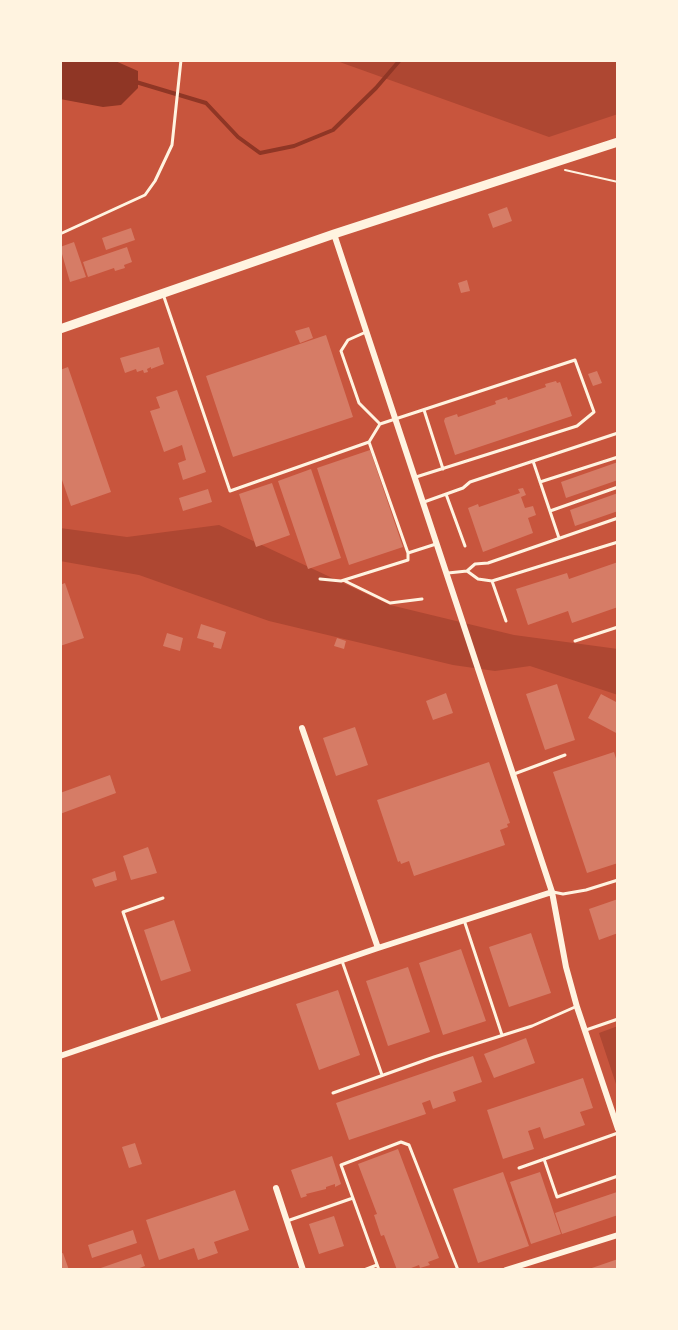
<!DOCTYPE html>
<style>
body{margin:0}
#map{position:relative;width:678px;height:1330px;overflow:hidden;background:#c8553d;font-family:Mulish,sans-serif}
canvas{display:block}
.frame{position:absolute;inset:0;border:62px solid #fff3e0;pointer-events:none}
</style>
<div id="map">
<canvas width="678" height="1330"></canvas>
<div class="frame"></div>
</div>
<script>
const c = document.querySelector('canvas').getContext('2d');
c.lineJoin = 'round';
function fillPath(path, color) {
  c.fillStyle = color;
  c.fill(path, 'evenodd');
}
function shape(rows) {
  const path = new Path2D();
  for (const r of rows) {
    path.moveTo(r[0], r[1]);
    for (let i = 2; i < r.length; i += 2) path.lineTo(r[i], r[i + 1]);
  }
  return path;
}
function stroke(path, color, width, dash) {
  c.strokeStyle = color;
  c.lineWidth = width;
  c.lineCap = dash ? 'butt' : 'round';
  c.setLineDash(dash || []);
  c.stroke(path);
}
const green = shape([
 [334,60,618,60,618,114,549,137],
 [219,525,390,605,514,635,618,649,618,695,530,666,495,671,453,665,269,621,139,575,60,561,60,528,127,537],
 [618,1026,618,1090,599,1033]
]);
const water = shape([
 [60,60,113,60,138,71,138,88,121,105,103,107,60,99]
]);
const stream = shape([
 [136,82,206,103,238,137,260,153,294,146,333,130,376,88,400,60]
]);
const building = shape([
 [507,207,512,221,493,228,488,214],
 [131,228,135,240,106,250,102,238],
 [74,242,86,277,70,282,60,247],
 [127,247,132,262,124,265,125,268,115,271,114,268,88,277,83,262],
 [467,280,470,291,461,293,458,283],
 [309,327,313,338,300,343,295,331],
 [326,335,353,417,233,457,206,376],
 [159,347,164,364,151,369,151,367,147,369,148,372,144,373,143,370,137,372,136,369,125,373,120,358],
 [68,367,111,492,71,506,60,474,60,370],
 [597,371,602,383,593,386,588,374],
 [556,381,557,383,560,382,572,416,455,455,444,421,445,418,457,414,458,417,496,404,495,401,507,397,508,400,546,387,545,384],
 [177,390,206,472,183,480,178,463,186,460,182,445,164,452,150,411,160,408,156,397],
 [370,450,403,547,349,565,317,468],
 [618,462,618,480,566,498,561,482],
 [311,469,341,558,308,569,278,481],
 [272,483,290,535,256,547,239,494],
 [523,488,526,495,521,497,525,508,533,506,536,515,528,518,533,533,483,552,468,508,478,504,479,507,520,493,518,489],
 [208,489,212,502,183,511,179,498],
 [618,493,618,511,575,526,570,510],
 [618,562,618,607,572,623,568,611,528,625,516,589,567,573,569,579],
 [65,583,84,638,60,646,60,585],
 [201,624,226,632,221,649,213,647,214,643,197,638],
 [167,633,183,638,180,651,163,646],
 [337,638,346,641,344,649,334,646],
 [557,684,575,740,545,750,526,694],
 [446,693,453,713,433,720,426,701],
 [601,694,618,703,618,734,588,718],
 [355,727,368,765,336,776,323,738],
 [614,752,618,765,618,863,587,873,553,772],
 [489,762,510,823,507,824,508,827,500,830,505,845,414,876,409,861,401,864,400,861,398,862,377,800],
 [110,775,116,793,60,814,60,793],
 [148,847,157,873,131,880,123,856],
 [115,871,117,880,95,887,92,879],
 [618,899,618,933,599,940,589,909],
 [174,920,191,971,161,981,144,930],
 [531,933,551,993,509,1007,489,947],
 [461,949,486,1021,443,1035,419,963],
 [408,967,430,1032,388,1046,366,981],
 [338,990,360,1055,319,1070,296,1004],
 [526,1038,535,1063,494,1078,484,1054],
 [473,1056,482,1082,453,1092,456,1101,433,1109,430,1100,422,1103,426,1114,349,1140,336,1103],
 [583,1078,593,1108,580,1112,585,1125,544,1139,540,1127,528,1131,534,1149,503,1159,487,1110],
 [135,1143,142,1164,129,1168,122,1147],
 [398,1149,439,1258,428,1262,430,1265,420,1268,419,1265,406,1270,397,1270,384,1235,381,1236,374,1215,377,1214,358,1164],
 [332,1156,341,1184,335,1187,335,1184,326,1187,326,1189,306,1194,307,1196,301,1198,291,1170],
 [503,1172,529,1246,478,1263,453,1189],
 [540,1172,561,1234,531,1244,510,1182],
 [235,1190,249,1230,214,1242,218,1253,198,1260,194,1248,159,1260,146,1220],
 [617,1192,618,1215,562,1234,555,1213],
 [334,1216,344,1246,319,1254,309,1224],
 [133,1230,137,1243,92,1258,88,1245],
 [63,1253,69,1270,60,1270,60,1254],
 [141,1254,145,1266,134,1270,95,1270],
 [618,1259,618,1270,586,1270]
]);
const path = shape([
 [565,170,618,182]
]);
const service = shape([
 [60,234,145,195,155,181,172,145,181,60],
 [163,294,230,491,369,442,408,553,408,560,341,581,320,579],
 [366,332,348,340,341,351,359,403,380,424],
 [424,410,443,469],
 [369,442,380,424,575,360,594,412,577,426,416,477],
 [533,461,559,538],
 [540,482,618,457],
 [446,494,465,546],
 [424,502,463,488,470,482,618,433],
 [550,511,618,487],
 [408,553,436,544],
 [467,571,475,564,488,563,618,518],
 [448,573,467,571,478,579,492,581,618,542],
 [345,581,390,603,422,599],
 [492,581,506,621],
 [575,641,618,627],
 [514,774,565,755],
 [553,892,563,894,586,890,618,880],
 [464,920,502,1035],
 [342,961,382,1075],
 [160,1020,123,912,163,898],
 [586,1030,618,1019],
 [333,1093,434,1057,532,1026,575,1007],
 [544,1159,557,1197,618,1176],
 [519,1168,618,1133],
 [287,1221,353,1198],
 [364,1270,377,1265],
 [379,1270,341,1165,401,1142,409,1145,458,1270]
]);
const minor = shape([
 [334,234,552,892,566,967,577,1007,618,1129],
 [302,728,378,948],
 [60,1056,378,948,552,892],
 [276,1188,303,1270],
 [506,1270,618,1235]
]);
const secondary = shape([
 [60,329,334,234,618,142]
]);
fillPath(green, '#ae4732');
fillPath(water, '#8f3625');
stroke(stream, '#8f3625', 4);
fillPath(building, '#d67c66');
stroke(path, '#fff3e0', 2);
stroke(service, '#fff3e0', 3);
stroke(minor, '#fff3e0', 6);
stroke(secondary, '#fff3e0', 9);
</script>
